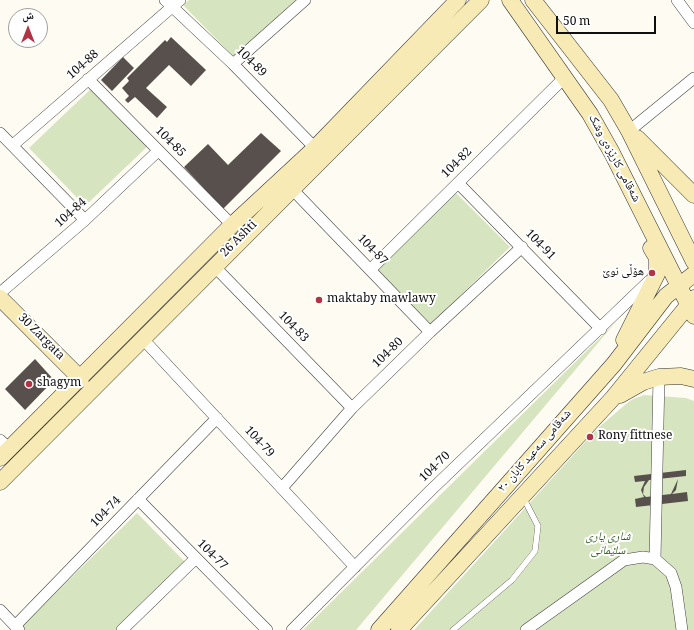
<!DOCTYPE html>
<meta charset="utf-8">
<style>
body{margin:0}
#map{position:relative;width:694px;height:630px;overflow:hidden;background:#fefbf2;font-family:Georgia,"Noto Naskh Arabic",serif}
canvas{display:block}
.north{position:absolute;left:8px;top:8px;width:40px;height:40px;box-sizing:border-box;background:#fff;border:1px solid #9f9f9f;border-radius:50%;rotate:0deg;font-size:11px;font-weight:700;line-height:16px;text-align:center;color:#0f0f0f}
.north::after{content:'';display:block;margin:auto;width:14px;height:18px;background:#b23444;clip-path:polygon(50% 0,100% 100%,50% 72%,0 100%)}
.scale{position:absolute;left:556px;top:16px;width:100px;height:18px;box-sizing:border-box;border:2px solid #0f0f0f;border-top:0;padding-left:5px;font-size:12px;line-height:14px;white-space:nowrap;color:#0f0f0f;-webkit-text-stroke:3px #fff;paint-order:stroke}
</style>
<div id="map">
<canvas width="694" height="630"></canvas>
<div class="north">ش</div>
<div class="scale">50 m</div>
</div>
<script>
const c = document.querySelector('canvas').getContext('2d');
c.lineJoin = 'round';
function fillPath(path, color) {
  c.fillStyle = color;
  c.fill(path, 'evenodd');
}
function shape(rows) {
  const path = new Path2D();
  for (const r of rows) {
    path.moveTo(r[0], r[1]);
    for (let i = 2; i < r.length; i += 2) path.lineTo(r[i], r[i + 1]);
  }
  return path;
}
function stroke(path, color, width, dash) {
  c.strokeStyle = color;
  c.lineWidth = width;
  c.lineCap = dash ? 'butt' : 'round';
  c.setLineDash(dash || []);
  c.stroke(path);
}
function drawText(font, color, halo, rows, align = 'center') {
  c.font = font + ' Georgia,"Noto Naskh Arabic",serif';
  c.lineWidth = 4;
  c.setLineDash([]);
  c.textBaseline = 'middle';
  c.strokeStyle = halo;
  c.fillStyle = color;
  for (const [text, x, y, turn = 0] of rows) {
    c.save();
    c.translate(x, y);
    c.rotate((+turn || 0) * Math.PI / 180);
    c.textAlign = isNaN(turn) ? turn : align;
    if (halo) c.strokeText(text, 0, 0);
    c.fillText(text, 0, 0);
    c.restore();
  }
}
const green = shape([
 [189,0,299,0,237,60,183,5],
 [94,86,150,144,85,206,29,148],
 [456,193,510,247,431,324,377,269],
 [614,324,356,630,303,630],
 [644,395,686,398,694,401,694,630,414,630,597,429,626,404,633,399],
 [137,513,186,563,117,630,24,630,21,627]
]);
const building = shape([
 [171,37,206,70,191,86,169,65,146,88,167,107,157,118,135,97,128,103,125,100,129,96,122,88,129,81,127,78,165,40,167,42],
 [123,57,134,68,112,91,101,80],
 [261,133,281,151,223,209,184,167,208,144,228,165],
 [35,359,54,380,25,410,5,389],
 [686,470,686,476,649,480,644,487,643,494,646,497,671,494,678,479,676,490,672,494,687,492,688,501,636,507,635,499,644,497,641,490,645,481,635,482,634,476]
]);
const lane = shape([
 [453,630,512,580,535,551,538,526,523,497]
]);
const street = shape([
 [165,0,233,64,315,148],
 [677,0,694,23],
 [233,64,305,0],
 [88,79,232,225],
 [629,131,694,78],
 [0,133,85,220],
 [13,145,180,0],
 [458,183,601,329],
 [292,189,430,332],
 [214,266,352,408],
 [371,269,564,78],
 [0,293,85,220,158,151],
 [142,338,355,567],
 [0,440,10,449],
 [282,488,352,408,430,332,522,247],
 [138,499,267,630],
 [655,559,659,377],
 [0,610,19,630],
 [15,626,217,418],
 [122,630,196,558],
 [292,630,430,491,649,281],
 [526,630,624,560,643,557,655,559,671,573,676,587,682,630]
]);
const secondary = shape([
 [510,0,590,114,612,153,694,316],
 [533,0,611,100,629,131,694,262],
 [637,138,694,195],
 [0,298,81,379],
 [624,340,657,274,657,258,651,248],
 [620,395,643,382,659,377,681,376,694,379],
 [0,458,232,225,315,148,458,0],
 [0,482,481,0],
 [379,630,614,364,666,296,694,274],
 [399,630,612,399,694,298]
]);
const markers = [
 [652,273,4,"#b23444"],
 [319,300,4,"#b23444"],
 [29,384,4,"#b23444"],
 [590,437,4,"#b23444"]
];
const streetNames = [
 ["104-89",250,63,45],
 ["104-88",84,66,-41],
 ["104-85",169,143,45],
 ["شەقامی کارێزەی وشک",613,159,62],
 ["104-82",458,164,-45],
 ["104-84",72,214,-42],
 ["26 Ashti",240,240,-45],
 ["104-91",539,246,46],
 ["104-87",371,251,46],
 ["104-83",292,328,46],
 ["30 Zargata",40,338,45],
 ["104-80",389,354,-44],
 ["104-79",258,443,47],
 ["شەقامی سەعید کابان ٢٠",536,452,-49],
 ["104-70",436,468,-44],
 ["104-74",107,513,-46],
 ["104-77",211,556,45]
];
const poiNames = [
 ["ھۆڵی نوێ",644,273,"right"],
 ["maktaby mawlawy",327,300],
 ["shagym",37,384],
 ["Rony fittnese",598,437]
];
const parkNames = [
 ["شاری یاری",608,538],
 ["سلێمانی",608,552]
];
fillPath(green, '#d6e5bf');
fillPath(building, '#57504c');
stroke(lane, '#424242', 6);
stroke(street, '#424242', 12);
stroke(secondary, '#313131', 17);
stroke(lane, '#fff', 5.5);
stroke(street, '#fff', 11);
stroke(secondary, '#f7eab4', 16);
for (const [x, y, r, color] of markers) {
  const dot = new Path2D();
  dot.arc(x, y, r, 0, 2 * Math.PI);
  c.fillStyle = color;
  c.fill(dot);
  stroke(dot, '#fff', 1.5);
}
drawText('12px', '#0f0f0f', '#fff', streetNames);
drawText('12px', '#0f0f0f', '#fff', poiNames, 'left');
drawText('italic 12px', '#366125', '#fff', parkNames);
</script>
